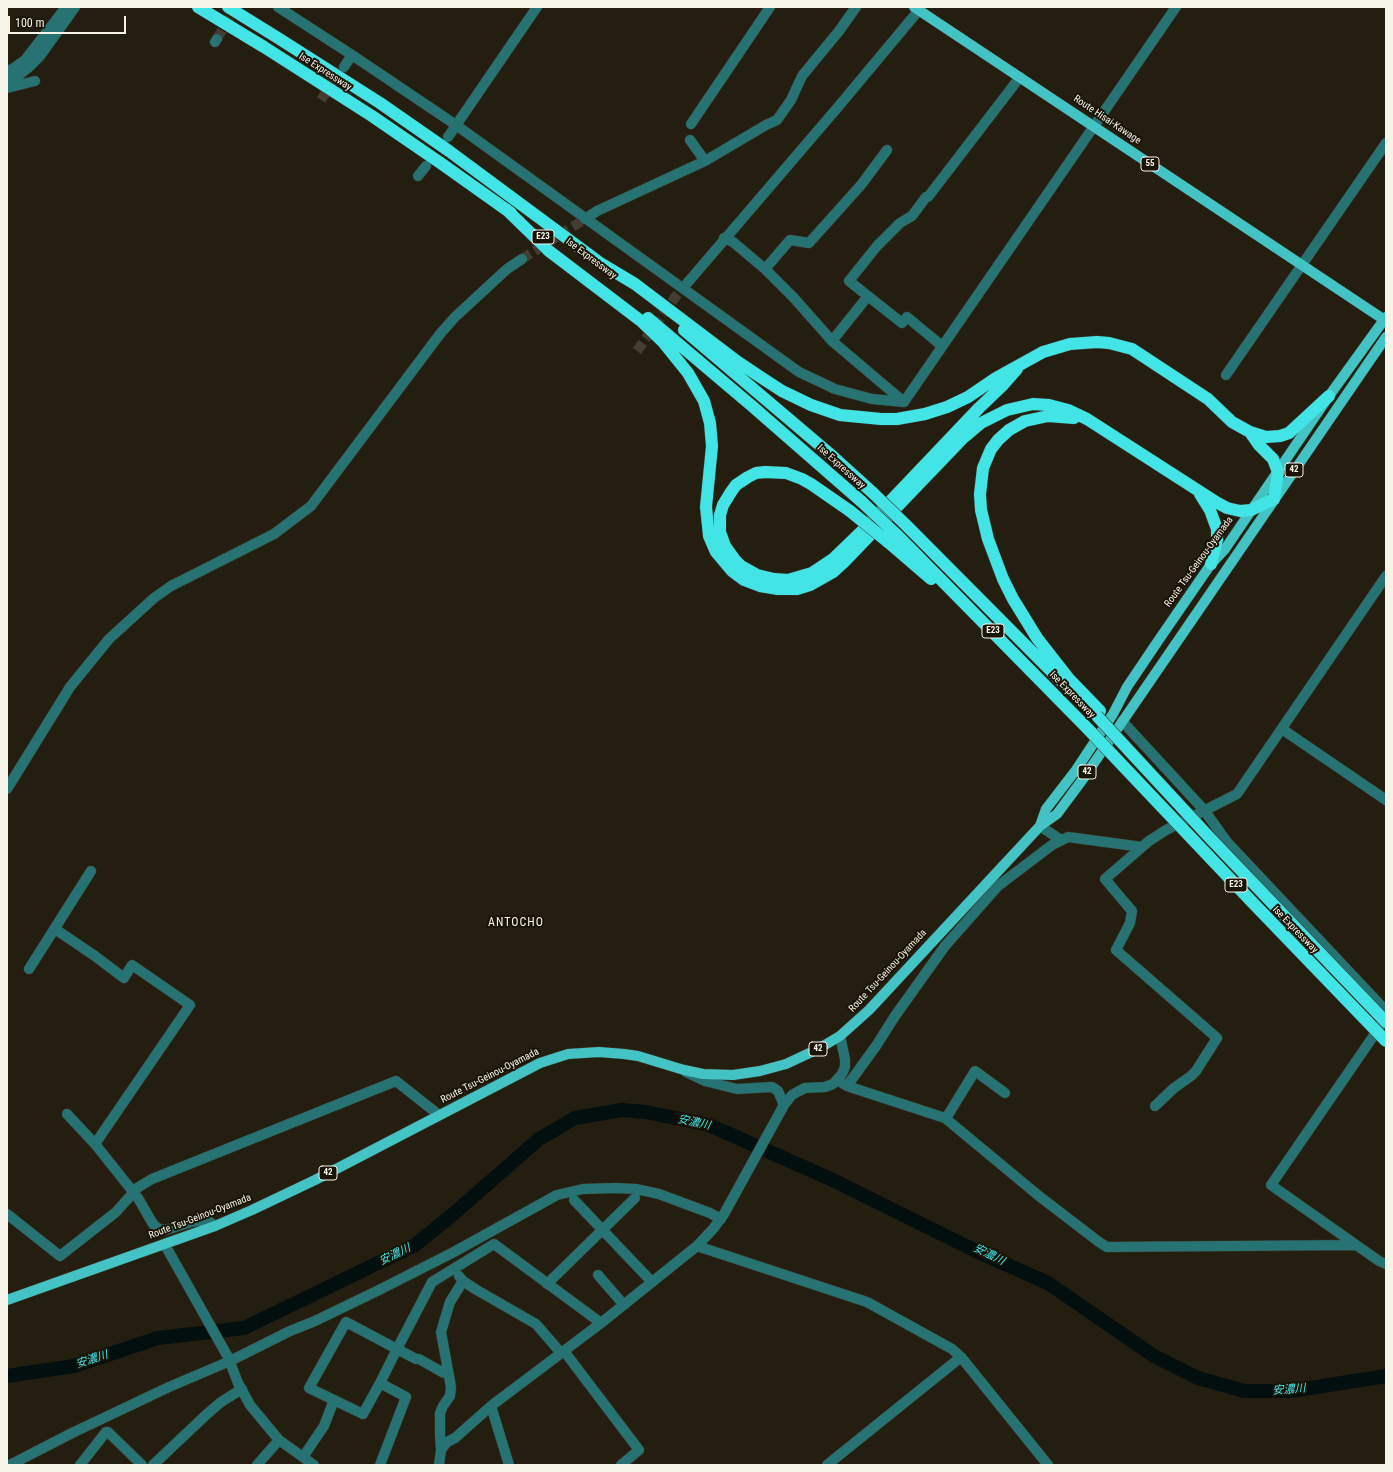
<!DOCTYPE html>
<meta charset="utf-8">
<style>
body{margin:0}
#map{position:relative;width:1393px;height:1472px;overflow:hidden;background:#231e10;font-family:"Roboto Condensed",sans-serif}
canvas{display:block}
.frame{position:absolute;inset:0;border:8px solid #f6f3e9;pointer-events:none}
.scale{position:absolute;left:8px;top:16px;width:118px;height:18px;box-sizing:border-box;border:2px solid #f6f3e9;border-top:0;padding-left:5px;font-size:12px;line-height:14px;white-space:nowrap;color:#f6f3e9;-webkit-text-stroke:3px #1a1407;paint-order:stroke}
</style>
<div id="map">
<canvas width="1393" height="1472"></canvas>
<div class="frame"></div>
<div class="scale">100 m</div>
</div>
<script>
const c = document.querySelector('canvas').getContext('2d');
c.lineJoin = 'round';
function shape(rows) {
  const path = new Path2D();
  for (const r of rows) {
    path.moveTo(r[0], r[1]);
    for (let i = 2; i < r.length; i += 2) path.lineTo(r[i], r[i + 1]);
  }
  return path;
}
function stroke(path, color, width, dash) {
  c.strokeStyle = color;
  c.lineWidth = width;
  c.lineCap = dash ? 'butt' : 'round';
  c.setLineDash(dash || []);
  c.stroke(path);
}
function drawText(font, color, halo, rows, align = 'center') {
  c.font = font + ' "Roboto Condensed","Noto Sans JP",sans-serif';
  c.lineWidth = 4;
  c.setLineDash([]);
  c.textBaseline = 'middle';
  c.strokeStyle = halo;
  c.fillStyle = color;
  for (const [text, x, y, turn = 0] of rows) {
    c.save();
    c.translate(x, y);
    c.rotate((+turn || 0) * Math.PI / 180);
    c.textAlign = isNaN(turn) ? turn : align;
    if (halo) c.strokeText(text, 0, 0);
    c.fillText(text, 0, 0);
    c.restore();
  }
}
const river = shape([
 [7,1376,74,1366,158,1338,244,1328,415,1245,451,1216,539,1139,575,1118,622,1110,646,1112,709,1125,835,1181,976,1251,1048,1283,1154,1356,1198,1378,1244,1391,1291,1391,1386,1376]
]);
const minorTunnel = shape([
 [217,39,235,7],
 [321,100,341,70],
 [522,259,585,219],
 [637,351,676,296,683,288]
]);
const minor = shape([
 [278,7,352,55,456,125,799,372,835,389,872,399,904,402],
 [215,42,217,39],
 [344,67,352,55],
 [7,71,14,68,25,60,66,7],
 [7,79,19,75,29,67,40,56,75,7],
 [7,88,35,81],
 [691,124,770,7],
 [448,137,537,7],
 [690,140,705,161],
 [418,176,426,166],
 [585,219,597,211,705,161,766,125,777,120,791,100,802,76,839,31,856,7],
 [724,238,733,242,765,269,794,298,832,341,904,402],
 [765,269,790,240,809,243,861,185,887,150],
 [683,288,838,107,919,10],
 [832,341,868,296],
 [942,346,907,317,902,323,849,281,877,246,900,223,912,216,926,197,928,197,1020,77],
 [1226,375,1386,143],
 [904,402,1176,7],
 [1122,721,1204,810,1227,842,1386,1011],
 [1282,729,1386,800],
 [7,789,70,687,109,639,154,598,171,586,274,534,311,506,440,334,455,317,507,269,522,259],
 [1040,826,1061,840],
 [55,929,95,956,124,978,132,965,190,1005,95,1144],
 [29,969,91,871],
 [1381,1025,1271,1185,1379,1261,1386,1264],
 [686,1072,705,1081,737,1089,772,1087,778,1091,784,1105],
 [837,1080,847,1086,945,1118,1039,1196,1099,1242,1107,1247,1356,1245],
 [847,1086,876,1046,895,1016,945,946,998,886,1052,845,1068,837,1142,847],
 [1155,1106,1174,1088,1191,1076,1196,1071,1217,1038,1116,950,1130,923,1132,911,1105,879,1149,841,1166,830,1237,794,1386,576],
 [67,1114,95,1144,138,1198,153,1224,156,1227,160,1229,166,1230,191,1222,207,1220,215,1226],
 [945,1118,948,1115,975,1071,1005,1093],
 [132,1191,152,1179,396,1081,439,1115],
 [574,1200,652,1282],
 [7,1214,60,1256,116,1212,133,1193],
 [165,1245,228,1357,238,1383,250,1405,279,1440,314,1465],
 [697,1246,867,1302,952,1349,961,1357,1048,1465],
 [598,1275,624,1305],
 [459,1276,463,1281,475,1289,536,1324,561,1353],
 [547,1284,635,1198],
 [564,1351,639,1450,621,1465],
 [448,1374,442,1372,419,1359,416,1359,397,1349,346,1322,309,1388,363,1414,380,1383,397,1349,432,1282,494,1244,601,1323],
 [380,1383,406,1397,380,1465],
 [491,1406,509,1465],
 [441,1450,447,1442,455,1438,491,1406,601,1323,697,1246,713,1229,724,1214,784,1105,792,1095,799,1091,805,1088,825,1087,833,1084,842,1074,845,1067,845,1059,840,1036],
 [303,1457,324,1426,334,1400],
 [10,1465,72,1433,169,1387,230,1361,290,1331,315,1321,377,1291,452,1253,557,1195,583,1189,615,1188,636,1189,659,1194,710,1213,721,1219],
 [80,1465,106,1432,108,1432,142,1465],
 [153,1465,207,1414,221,1402,242,1389],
 [257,1465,279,1440],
 [439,1465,441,1450,440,1435,440,1413,443,1406,450,1396,451,1387,441,1332,450,1302,463,1281],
 [827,1465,961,1357]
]);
const major = shape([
 [914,7,1386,321],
 [1040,826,1046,809,1076,770,1113,714,1127,687,1158,641,1211,564,1225,549,1329,396,1386,317],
 [7,1300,215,1226,252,1210,315,1180,540,1063,568,1054,599,1052,624,1054,638,1056,684,1070,703,1074,733,1075,760,1071,786,1064,818,1049,840,1036,869,1010,1040,826,1057,814,1083,779,1386,337]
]);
const highway = shape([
 [198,7,264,47,372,116,442,164,511,213],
 [228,7,278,38,380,103,449,151,607,268],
 [506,209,549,251,641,321,663,342,688,373,704,401,710,423,712,446,706,507,709,536,716,552,732,571,744,580,760,586,778,589,797,589,810,585,833,572,844,562,962,439,981,423,1007,410,1033,404,1049,405,1068,410,1087,419,1216,502,1227,508,1240,511,1251,510,1274,499,1278,472,1273,459,1259,445,1250,432],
 [600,263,635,284,738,362,762,378,782,391,811,405,840,415,881,419,897,419,925,414,947,407,968,397,996,378,1043,352,1070,344,1097,342,1109,343,1132,349,1208,399,1232,422,1250,432,1266,437,1280,436,1289,433,1329,396],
 [648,318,752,406,862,502],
 [684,330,830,454,873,493],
 [1074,418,1048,416,1025,421,1009,430,998,440,991,449,983,468,980,494,981,510,988,539,1003,579,1013,599,1037,638,1069,679,1100,711],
 [1200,494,1210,510,1217,529,1217,540,1211,564],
 [850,511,811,484,802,479,786,473,765,472,756,473,748,477,736,485,731,492,723,505,720,515,720,532,725,546,735,560,741,566,757,575,774,579,788,580,812,573,833,559,863,530,979,408,1002,386,1017,369],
 [906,525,1067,687],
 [897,535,1088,729],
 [888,542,931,579]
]);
const highwayBridge = shape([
 [873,493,906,525],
 [862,502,897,535],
 [850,511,888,542],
 [1097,716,1210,838,1386,1022],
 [1088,729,1253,903,1386,1041]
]);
const shields = [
 [1150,164,18],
 [543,237,22],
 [1294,470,18],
 [993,631,22],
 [1087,772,18],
 [1236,885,22],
 [818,1049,18],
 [328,1173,18]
];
const shieldNames = [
 ["55",1150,164],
 ["E23",543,237],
 ["42",1294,470],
 ["E23",993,631],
 ["42",1087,772],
 ["E23",1236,885],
 ["42",818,1049],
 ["42",328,1173]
];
const streetNames = [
 ["Ise Expressway",325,72,33],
 ["Route Hisai-Kawage",1107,120,34],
 ["Ise Expressway",591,259,37],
 ["Ise Expressway",841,467,42],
 ["Route Tsu-Geinou-Oyamada",1199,562,-54],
 ["Ise Expressway",1072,695,46],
 ["Ise Expressway",1295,930,46],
 ["Route Tsu-Geinou-Oyamada",888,971,-47],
 ["Route Tsu-Geinou-Oyamada",490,1076,-27],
 ["Route Tsu-Geinou-Oyamada",200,1217,-21]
];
const waterNames = [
 ["安濃川",694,1123,12],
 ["安濃川",395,1255,-26],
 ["安濃川",989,1255,26],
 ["安濃川",92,1360,-18],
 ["安濃川",1289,1390,-4]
];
const quarterNames = [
 ["ANTOCHO",516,923]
];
stroke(river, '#030f0f', 14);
stroke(minorTunnel, '#433e31', 10, [10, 5]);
stroke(minor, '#3c382a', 11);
stroke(major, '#3c382a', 11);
stroke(highway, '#3c382a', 13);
stroke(minor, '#277273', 10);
stroke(major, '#43c3c4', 10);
stroke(highway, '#42e4e6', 12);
stroke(highwayBridge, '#3c382a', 13, []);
stroke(highwayBridge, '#42e4e6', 12);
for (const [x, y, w] of shields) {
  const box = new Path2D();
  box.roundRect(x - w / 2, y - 7, w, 14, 3);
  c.fillStyle = '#1a1407';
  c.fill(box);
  stroke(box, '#f6f3e9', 1);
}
drawText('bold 9px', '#f6f3e9', null, shieldNames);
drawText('10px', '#f6f3e9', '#1a1407', streetNames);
drawText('italic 11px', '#42e8ee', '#1a1407', waterNames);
c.letterSpacing = '1px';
drawText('12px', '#f6f3e9', '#1a1407', quarterNames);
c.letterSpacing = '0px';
</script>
